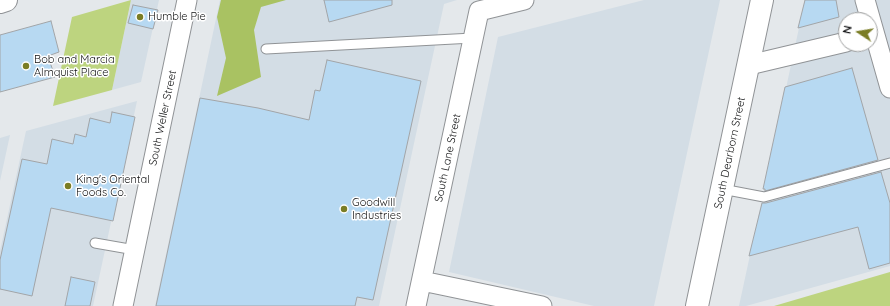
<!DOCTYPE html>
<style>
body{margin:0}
#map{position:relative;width:890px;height:306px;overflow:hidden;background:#e4e8eb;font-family:Quicksand,sans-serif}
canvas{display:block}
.north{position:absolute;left:838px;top:12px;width:40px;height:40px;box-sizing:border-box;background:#fff;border:1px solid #9fa0a0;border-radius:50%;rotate:282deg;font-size:11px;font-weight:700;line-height:16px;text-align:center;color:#101112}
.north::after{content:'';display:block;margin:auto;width:14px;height:18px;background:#7a7d25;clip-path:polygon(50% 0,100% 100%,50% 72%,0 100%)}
</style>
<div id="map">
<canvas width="890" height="306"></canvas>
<div class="north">N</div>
</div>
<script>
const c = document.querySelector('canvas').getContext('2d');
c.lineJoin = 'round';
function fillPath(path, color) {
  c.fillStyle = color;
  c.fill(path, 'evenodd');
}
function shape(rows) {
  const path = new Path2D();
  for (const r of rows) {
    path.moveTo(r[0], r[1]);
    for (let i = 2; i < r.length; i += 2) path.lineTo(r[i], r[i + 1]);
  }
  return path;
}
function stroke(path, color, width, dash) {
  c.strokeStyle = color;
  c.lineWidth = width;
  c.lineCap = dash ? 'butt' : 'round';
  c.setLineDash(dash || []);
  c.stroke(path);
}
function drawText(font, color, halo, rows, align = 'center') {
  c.font = font + ' Quicksand,sans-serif';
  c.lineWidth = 3;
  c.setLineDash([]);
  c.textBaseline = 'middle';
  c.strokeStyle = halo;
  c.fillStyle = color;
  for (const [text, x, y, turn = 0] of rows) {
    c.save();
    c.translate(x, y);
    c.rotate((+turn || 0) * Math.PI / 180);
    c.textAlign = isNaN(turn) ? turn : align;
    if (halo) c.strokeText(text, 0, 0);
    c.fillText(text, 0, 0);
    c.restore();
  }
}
const built = shape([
 [131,0,159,0,141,82,112,90],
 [220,0,457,0,444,4,379,306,155,306],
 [644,0,720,0,654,306,594,306,449,272,498,37],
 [805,0,890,0,890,266,746,306,739,306],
 [846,20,870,20,870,44,846,44],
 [137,101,93,306,0,306,0,251,26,131],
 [10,135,0,181,0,138]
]);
const green = shape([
 [131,0,112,90,53,106,72,17],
 [890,272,890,306,774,306]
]);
const forest = shape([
 [221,0,286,0,261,7,254,30,261,77,217,96,226,58,217,17]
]);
const building = shape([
 [324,0,392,0,392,5,329,22,324,0],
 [805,0,836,0,839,17,798,28,805,0],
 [133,5,158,10,153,29,128,23,133,5],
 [51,21,59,52,48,56,55,77,0,92,0,35,51,21],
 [327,60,421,81,373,300,357,297,355,306,156,306,200,98,258,108,309,120,315,90,320,91,327,60],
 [852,68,878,160,765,191,765,189,763,189,785,87,852,68],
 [112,112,135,117,113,221,51,208,32,296,0,289,0,260,22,159,47,164,52,139,73,144,75,134,86,137,90,118,110,123,112,112],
 [881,172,890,203,890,263,869,269,858,227,749,256,762,203,766,203,881,172],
 [71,277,95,282,90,306,65,306,71,277]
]);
const service = shape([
 [266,49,473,38],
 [722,189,764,197,890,163],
 [95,243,135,250]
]);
const minor = shape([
 [865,0,890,88],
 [749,65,846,42],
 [422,281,542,306],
 [123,306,187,0],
 [416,306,479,11,524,0]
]);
const primary = shape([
 [0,2,6,0],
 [697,306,762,0]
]);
const markers = [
 [140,17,4,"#7a7d25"],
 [26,66,4,"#7a7d25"],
 [68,186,4,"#7a7d25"],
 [344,209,4,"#7a7d25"]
];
const poiNames = [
 ["Humble Pie",148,17],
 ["Bob and Marcia",34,60],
 ["Almquist Place",34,73],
 ["King's Oriental",76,180],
 ["Foods Co.",76,193],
 ["Goodwill",352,203],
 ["Industries",352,216]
];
const streetNames = [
 ["South Weller Street",163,118,-78],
 ["South Dearborn Street",730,153,-78],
 ["South Lane Street",448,158,-78]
];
fillPath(built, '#d3dde5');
fillPath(green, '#bdd47f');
fillPath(forest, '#a9c262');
fillPath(building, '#b7d9f2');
stroke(building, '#a2a5a8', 1);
stroke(service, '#909396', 11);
stroke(minor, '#909396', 21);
stroke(primary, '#909396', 24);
stroke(service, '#fff', 9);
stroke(minor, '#fff', 19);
stroke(primary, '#fff', 22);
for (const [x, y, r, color] of markers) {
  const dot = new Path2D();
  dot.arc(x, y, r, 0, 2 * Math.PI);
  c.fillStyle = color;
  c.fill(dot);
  stroke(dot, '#fff', 1.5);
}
drawText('11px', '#101112', '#fff', poiNames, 'left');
drawText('11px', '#101112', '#fff', streetNames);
</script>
